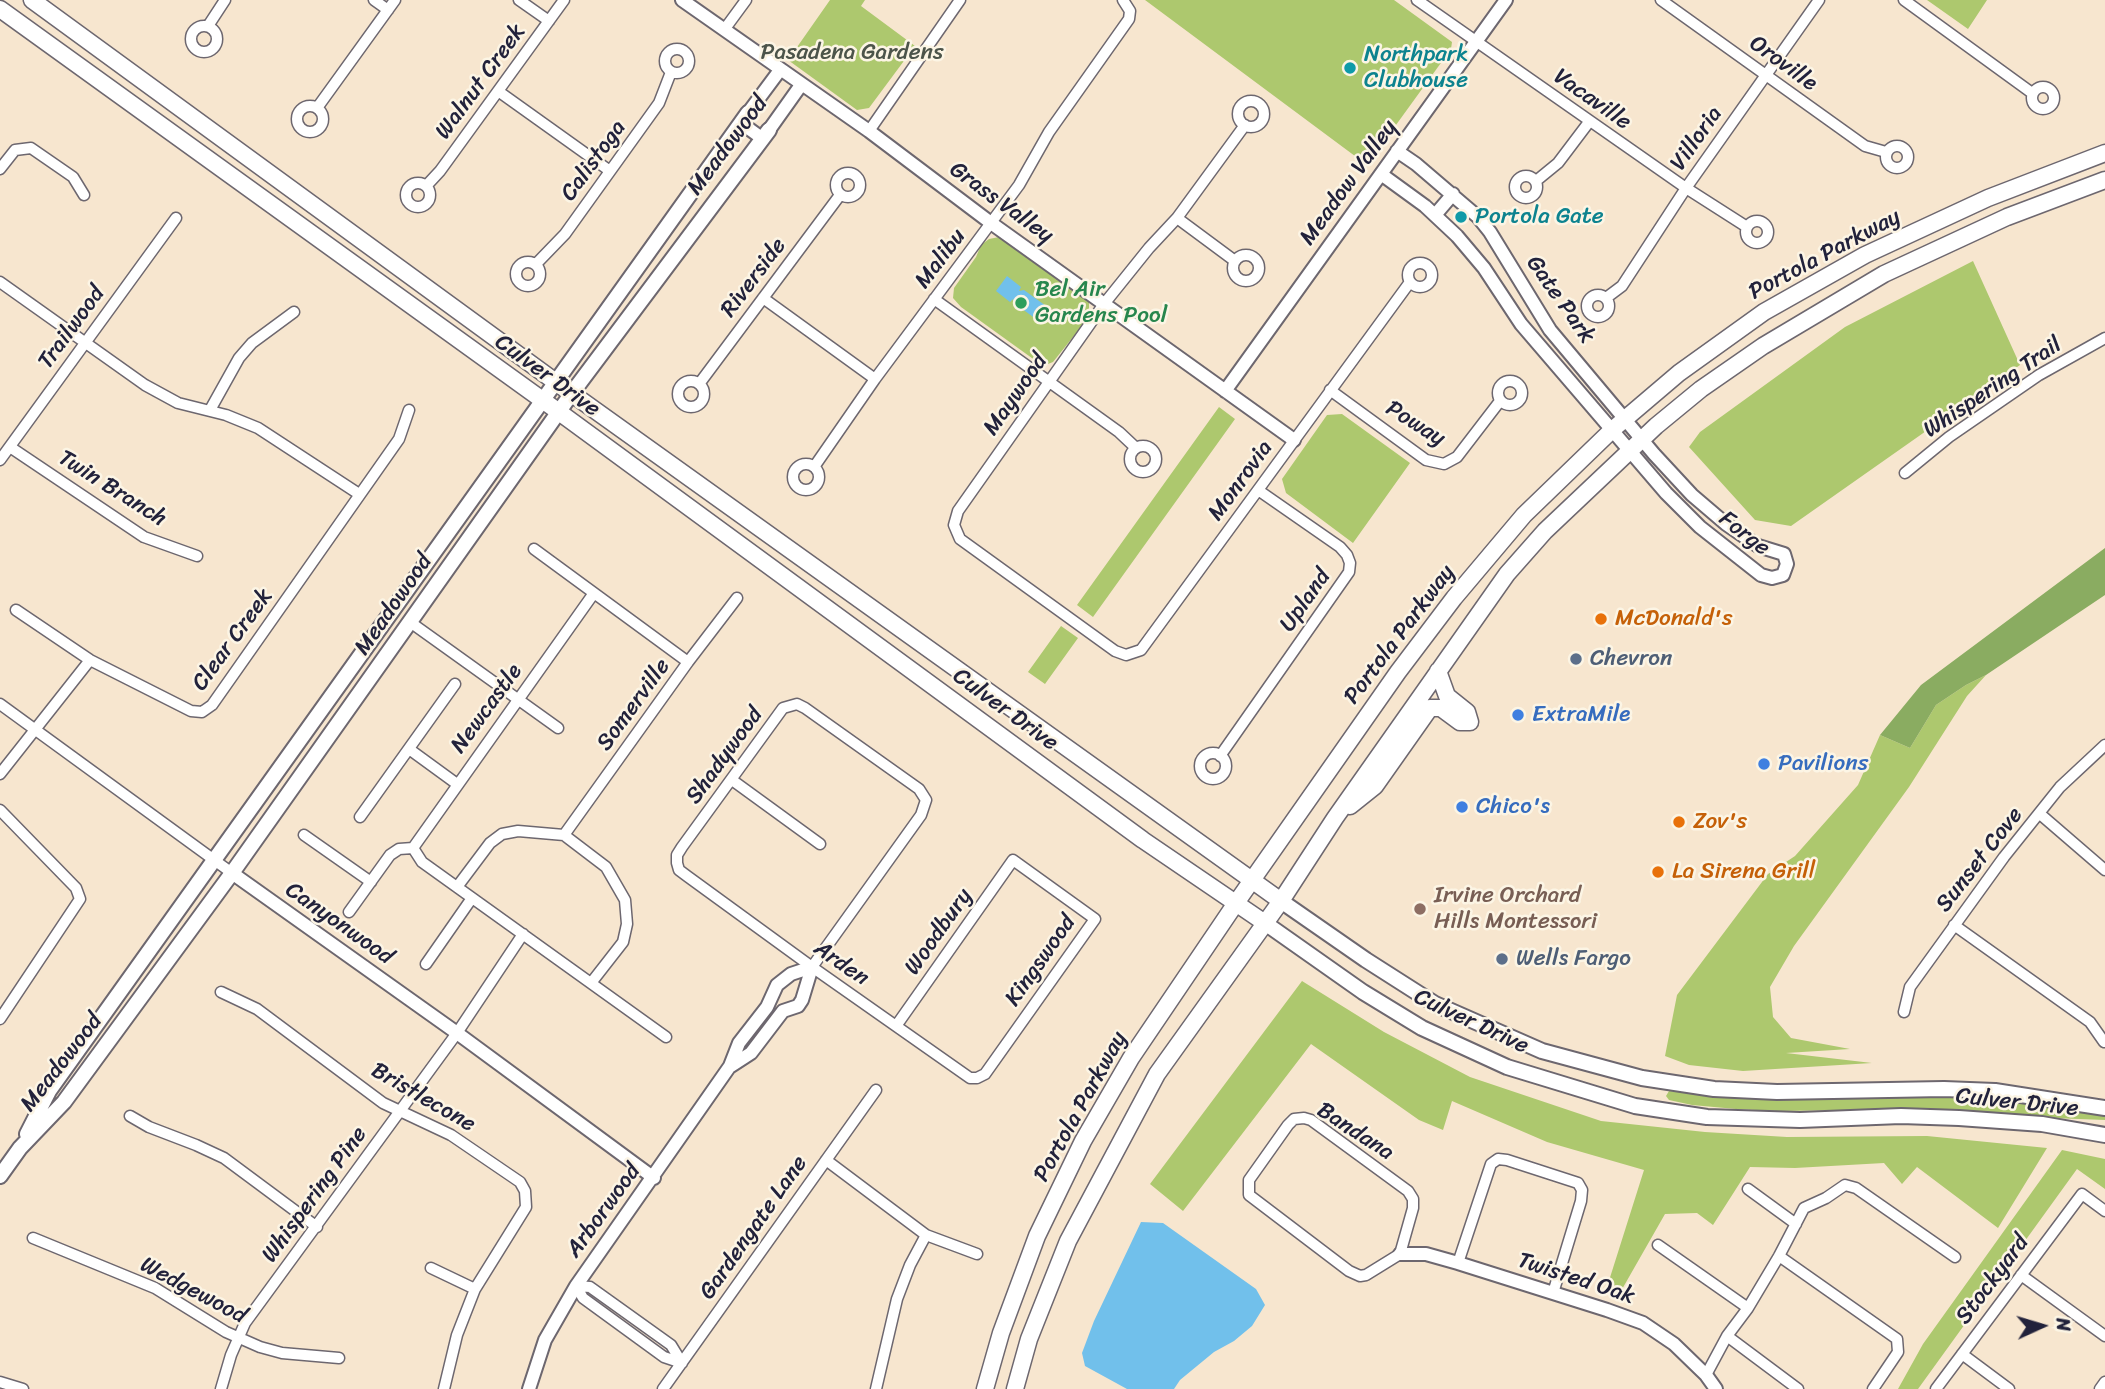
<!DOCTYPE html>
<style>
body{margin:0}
#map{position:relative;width:2105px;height:1389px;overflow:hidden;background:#f7e6cf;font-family:Sriracha,sans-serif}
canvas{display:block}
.north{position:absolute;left:2007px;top:1291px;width:70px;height:70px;-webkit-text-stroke:5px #fcf5e5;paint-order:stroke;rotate:86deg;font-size:19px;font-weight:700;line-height:28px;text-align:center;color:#22223b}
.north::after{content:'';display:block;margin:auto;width:24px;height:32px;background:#22223b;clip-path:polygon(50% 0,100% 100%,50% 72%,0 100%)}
</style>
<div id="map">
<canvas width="2105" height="1389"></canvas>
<div class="north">N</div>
</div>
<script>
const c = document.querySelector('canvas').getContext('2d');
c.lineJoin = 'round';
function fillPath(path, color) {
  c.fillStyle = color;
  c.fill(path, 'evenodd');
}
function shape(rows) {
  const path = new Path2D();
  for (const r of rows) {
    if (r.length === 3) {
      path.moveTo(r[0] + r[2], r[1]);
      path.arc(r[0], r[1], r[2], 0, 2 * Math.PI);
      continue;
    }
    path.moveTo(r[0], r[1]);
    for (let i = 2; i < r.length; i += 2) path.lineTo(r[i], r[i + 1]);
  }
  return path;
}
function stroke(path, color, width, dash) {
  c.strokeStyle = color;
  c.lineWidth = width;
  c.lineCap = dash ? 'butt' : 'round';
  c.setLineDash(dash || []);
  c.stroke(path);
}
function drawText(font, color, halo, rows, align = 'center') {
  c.font = font + ' Sriracha,sans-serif';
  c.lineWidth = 5;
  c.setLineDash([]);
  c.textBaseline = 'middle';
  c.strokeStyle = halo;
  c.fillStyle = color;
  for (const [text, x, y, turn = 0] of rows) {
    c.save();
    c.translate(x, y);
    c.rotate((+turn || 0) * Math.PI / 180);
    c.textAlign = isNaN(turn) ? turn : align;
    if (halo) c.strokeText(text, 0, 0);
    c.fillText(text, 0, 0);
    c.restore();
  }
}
const green = shape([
 [830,0,865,0,861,6,915,46,869,108,857,110,788,60],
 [1145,0,1394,0,1452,42,1451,49,1367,165],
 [1927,0,1987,0,1968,29],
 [999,237,1005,239,1016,250,1071,289,1084,295,1089,302,1089,317,1053,362,1048,364,1036,361,961,307,953,298,954,288,976,257,981,245,989,239],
 [1973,261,2020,365,1791,526,1755,520,1689,447,1700,432,1845,327],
 [1219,407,1235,419,1093,617,1077,605],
 [1342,414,1410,463,1353,543,1286,493,1282,479,1327,415],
 [1061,626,1078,638,1045,684,1028,672],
 [1986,675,1967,696,1909,787,1794,946,1770,987,1773,1017,1791,1038,1850,1049,1786,1053,1872,1063,1743,1071,1689,1065,1665,1056,1677,995,1768,874,1795,856,1858,785,1880,735,1910,748,1936,705,1966,685],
 [1302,981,1384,1032,1470,1077,1601,1121,1705,1132,1787,1137,1927,1136,2047,1148,1998,1228,1917,1167,1902,1184,1884,1163,1795,1168,1750,1167,1713,1225,1697,1213,1665,1214,1621,1291,1607,1287,1644,1170,1547,1142,1452,1101,1443,1130,1419,1120,1311,1044,1183,1211,1150,1184],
 [1669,1091,1763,1100,1966,1097,2054,1107,2105,1116,2105,1120,2026,1117,1939,1109,1777,1111,1736,1109,1692,1105,1669,1100,1666,1096],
 [2062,1150,2105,1159,2105,1189,2077,1169,1918,1389,1898,1389,1923,1344]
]);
const forest = shape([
 [2105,548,2105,595,1986,675,1966,685,1936,705,1910,748,1880,735,1921,685]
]);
const water = shape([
 [1007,276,1021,287,1019,291,1024,290,1046,306,1047,310,1041,318,1036,319,1014,303,1013,299,1010,302,996,291],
 [1141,1222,1163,1223,1256,1289,1265,1305,1252,1326,1234,1341,1214,1352,1180,1380,1174,1389,1127,1389,1085,1366,1082,1353,1094,1321]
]);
const minor = shape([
 [374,0,388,10],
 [519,0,549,21],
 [1417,0,1686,188,1747,227],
 [1661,0,1865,146,1886,152],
 [1904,0,2032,93],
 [208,26,225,0],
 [204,39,13],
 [724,30,746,0],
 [677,61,12],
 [2043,98,11],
 [498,91,610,171],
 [1251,114,13],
 [310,119,13],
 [317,108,395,0],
 [1245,125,1177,218,1149,248,1104,304,958,511,954,525,960,539,1115,651,1126,655,1141,650,1410,282],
 [869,131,960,0],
 [1897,157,11],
 [0,169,15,150,31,148,73,177,84,195],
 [848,185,12],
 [1526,187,11],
 [1536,181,1558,163,1589,122],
 [418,195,12],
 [427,185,440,171,564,0],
 [1177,218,1235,261],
 [1757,232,11],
 [1246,268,13],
 [528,274,12],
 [1420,275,12],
 [536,264,565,234,659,103,671,72],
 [0,282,145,385,178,403,226,415,258,428,359,494],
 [1598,306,11],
 [763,298,875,379],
 [1606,298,1622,286,1686,188,1819,0],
 [934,299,1119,432,1136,448],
 [1510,393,12],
 [691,394,13],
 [699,384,840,195],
 [1330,390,1426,460,1444,464,1457,457,1500,401],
 [210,410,239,358,252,343,294,312],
 [1143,459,13],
 [10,447,144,537,197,556],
 [0,460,176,218],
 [806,477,13],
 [814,467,875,379,1019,185,1049,132,1129,19,1130,11,1123,0],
 [1905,473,1949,437,2039,375,2105,338],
 [534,549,688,662],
 [16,610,90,660,191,711,202,712,212,705,399,439,409,410],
 [410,622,558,728],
 [0,704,232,873],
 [409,749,457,784],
 [1213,766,13],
 [1220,756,1349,572,1350,563,1347,555,1340,547,1258,490],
 [0,774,90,660],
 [732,780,820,844],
 [0,810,76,888,80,899,0,1019],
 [2040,814,2105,870],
 [360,817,455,684],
 [304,835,371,882],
 [564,835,688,662,737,598],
 [413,848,422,862,666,1037],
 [413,848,594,593],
 [457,887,490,843,502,834,518,831,564,835,606,867,625,900,627,924,623,942,591,983],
 [349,912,390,855,399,849,413,848],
 [1954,925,2090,1022,2104,1042],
 [426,964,472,898],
 [812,967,921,815,926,800,919,789,805,708,797,704,783,708,682,847,677,855,677,863,679,870,687,876,812,967,970,1078,977,1078,985,1074,1095,919,1013,860,896,1026],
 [221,992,257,1009,383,1103,451,1135,520,1182,525,1191,526,1207,475,1289,457,1335,444,1389],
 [1904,1012,1910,987,2004,857,2060,787,2105,745],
 [130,1116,149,1127,196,1145,224,1158,317,1227],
 [1304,1118,1311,1120,1408,1191,1413,1199,1413,1208,1400,1254,1366,1275,1360,1276,1349,1271,1249,1195,1249,1180,1288,1125,1294,1119,1304,1118],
 [826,1160,926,1235,977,1254],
 [1748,1189,1796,1224],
 [33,1238,155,1288,226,1332,260,1347,282,1353,339,1358],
 [1658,1245,1748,1308],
 [1779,1256,1897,1339,1898,1352,1873,1389],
 [1458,1263,1491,1164,1498,1159,1507,1160,1578,1183,1582,1190,1581,1201,1553,1293],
 [431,1268,475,1289],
 [2021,1275,2105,1336],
 [576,1286,590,1287,671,1345,682,1363],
 [576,1286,583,1298,664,1357,682,1363],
 [1727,1336,1798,1389],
 [1962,1354,2009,1389],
 [1706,1375,1727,1336,1748,1308,1779,1256,1804,1208,1826,1198,1845,1185,1856,1188,1955,1257],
 [0,1382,23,1389],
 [221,1389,231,1355,245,1323,457,1033,523,934],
 [663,1389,876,1090],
 [876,1389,897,1299,910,1265,926,1235],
 [1936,1389,2082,1194,2105,1211],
 [2100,1389,2105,1382]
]);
const tertiary = shape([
 [682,0,869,131,991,223,1294,440],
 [748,113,780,70],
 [741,123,763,139],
 [769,130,801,85],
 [1381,174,1425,206,1457,236,1484,268,1521,324,1666,493,1700,527,1761,575,1772,578,1783,575,1787,564,1784,554,1758,546,1726,524,1692,495,1654,454,1550,330,1490,232,1478,217,1416,164,1397,151],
 [1435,215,1453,194],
 [1225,391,1506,0],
 [232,873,457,1033,654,1178],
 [731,1066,751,1053,783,1011,798,1006,802,1000,812,967],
 [1400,1254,1426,1254,1458,1263,1607,1310,1643,1323,1674,1344,1706,1375,1716,1389],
 [529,1389,545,1340,576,1286,730,1066,739,1043,767,1007,777,985,791,974,812,967]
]);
const secondary = shape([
 [1281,901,1366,960,1435,1004,1542,1051,1642,1078,1714,1089,1777,1092,1944,1089,1995,1091,2105,1108],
 [1265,923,1363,992,1422,1028,1507,1067,1635,1106,1707,1117,1800,1120,1901,1116,1959,1118,2042,1124,2105,1135],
 [27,1134,49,1091,748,113],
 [0,1176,20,1148,64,1102,232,873,572,393,769,130]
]);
const primary = shape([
 [32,0,557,383,1281,901],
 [0,9,559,412,1143,840,1265,923],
 [1350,806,1375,786,1430,708,1441,708,1460,722,1470,722,1467,712,1447,696,1438,671],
 [985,1389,1001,1333,1037,1236,1083,1141,1131,1058,1236,903,1398,672,1454,598,1524,515,1612,430,1679,373,1764,312,1865,255,1988,198,2105,153],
 [1015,1389,1029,1339,1068,1241,1157,1074,1281,901,1335,818,1507,574,1545,531,1656,426,1701,389,1763,346,1884,274,2007,217,2105,180]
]);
const markers = [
 [1350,68,7,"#0f9aa8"],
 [1461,217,7,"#0f9aa8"],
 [1021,303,7,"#2e9e5b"],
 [1601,619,7,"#e8710a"],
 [1576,659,7,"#5c6f8a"],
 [1518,715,7,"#3f7fe0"],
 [1764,764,7,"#3f7fe0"],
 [1462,807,7,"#3f7fe0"],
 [1679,822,7,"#e8710a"],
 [1658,872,7,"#e8710a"],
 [1420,909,7,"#8d6e63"],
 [1502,959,7,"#5c6f8a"]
];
const parkNames = [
 ["Pasadena Gardens",852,53]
];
const cultureNames = [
 ["Northpark",1364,55],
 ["Clubhouse",1364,81],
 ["Portola Gate",1475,217]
];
const streetNames = [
 ["Oroville",1783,64,36],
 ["Walnut Creek",481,82,-54],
 ["Vacaville",1592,100,35],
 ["Villoria",1697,139,-55],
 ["Meadowood",728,146,-53],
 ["Calistoga",594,161,-54],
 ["Meadow Valley",1349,183,-54],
 ["Grass Valley",1001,203,36],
 ["Portola Parkway",1825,255,-28],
 ["Malibu",941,259,-53],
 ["Riverside",754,278,-53],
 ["Gate Park",1560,300,55],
 ["Trailwood",72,328,-54],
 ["Culver Drive",547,376,36],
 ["Whispering Trail",1993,388,-34],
 ["Maywood",1016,395,-55],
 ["Poway",1415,424,32],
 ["Monrovia",1241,481,-54],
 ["Twin Branch",112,489,32],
 ["Forge",1744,534,38],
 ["Upland",1306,601,-55],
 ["Meadowood",394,605,-55],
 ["Portola Parkway",1400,635,-53],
 ["Clear Creek",233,640,-54],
 ["Somerville",634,705,-54],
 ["Newcastle",487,709,-54],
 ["Culver Drive",1005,710,36],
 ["Shadywood",725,756,-54],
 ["Sunset Cove",1980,860,-52],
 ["Canyonwood",339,924,35],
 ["Woodbury",939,932,-55],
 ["Kingswood",1041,961,-55],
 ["Arden",841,964,35],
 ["Culver Drive",1471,1022,25],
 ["Meadowood",62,1063,-52],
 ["Bristlecone",423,1098,30],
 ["Culver Drive",2017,1103,6],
 ["Portola Parkway",1081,1107,-61],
 ["Bandana",1355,1132,33],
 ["Whispering Pine",315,1195,-54],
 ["Arborwood",604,1211,-54],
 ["Gardengate Lane",754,1228,-55],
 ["Twisted Oak",1576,1279,18],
 ["Stockyard",1993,1280,-53],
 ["Wedgewood",193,1291,28]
];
const leisureNames = [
 ["Bel Air",1035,290],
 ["Gardens Pool",1035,316]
];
const foodNames = [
 ["McDonald's",1615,619],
 ["Zov's",1693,822],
 ["La Sirena Grill",1672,872]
];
const serviceNames = [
 ["Chevron",1590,659],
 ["Wells Fargo",1516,959]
];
const shopNames = [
 ["ExtraMile",1532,715],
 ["Pavilions",1778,764],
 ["Chico's",1476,807]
];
const educationNames = [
 ["Irvine Orchard",1434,896],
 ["Hills Montessori",1434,922]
];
fillPath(green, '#adc86e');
fillPath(forest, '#8aac61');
fillPath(water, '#71c0eb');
stroke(minor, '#6d676f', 13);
stroke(tertiary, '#6d676f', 16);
stroke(secondary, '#6d676f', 18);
stroke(primary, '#6d676f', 19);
stroke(minor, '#fff', 10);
stroke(tertiary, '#fff', 12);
stroke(secondary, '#fff', 14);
stroke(primary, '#fff', 16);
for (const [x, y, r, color] of markers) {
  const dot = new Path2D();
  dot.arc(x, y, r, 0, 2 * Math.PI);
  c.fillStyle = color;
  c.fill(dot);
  stroke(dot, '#fcf5e5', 2.5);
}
drawText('23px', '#4c544a', '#fcf5e5', parkNames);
drawText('23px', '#0d838f', '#fcf5e5', cultureNames, 'left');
drawText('23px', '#22223b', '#fcf5e5', streetNames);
drawText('23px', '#27864d', '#fcf5e5', leisureNames, 'left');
drawText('23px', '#c56008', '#fcf5e5', foodNames, 'left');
drawText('23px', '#4e5e75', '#fcf5e5', serviceNames, 'left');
drawText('23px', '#366cbe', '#fcf5e5', shopNames, 'left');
drawText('23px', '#785e54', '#fcf5e5', educationNames, 'left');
</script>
